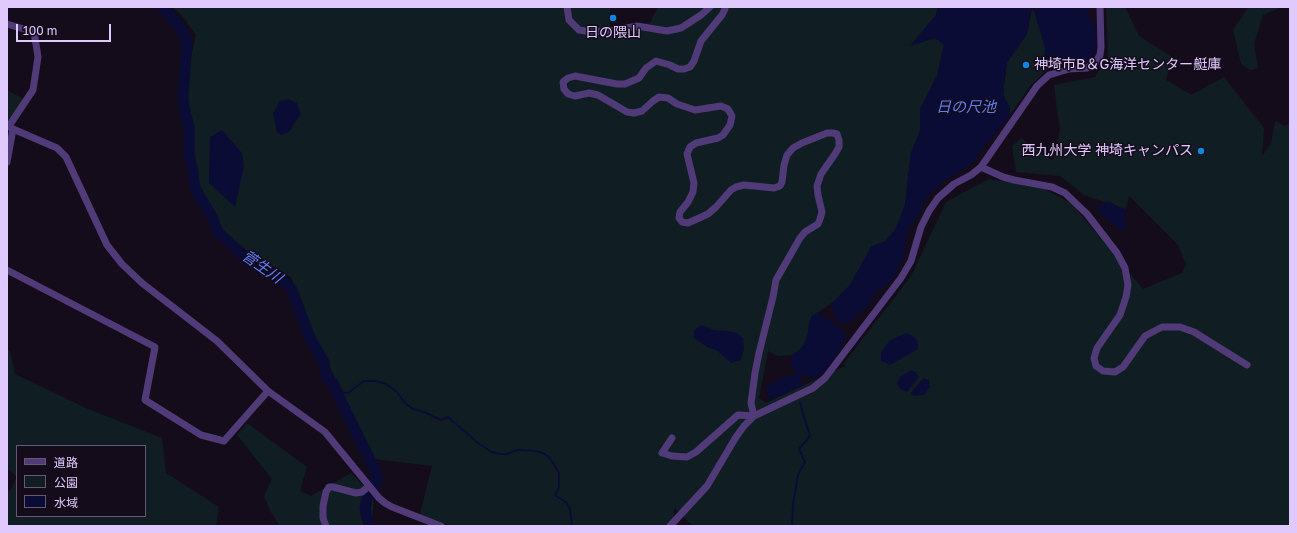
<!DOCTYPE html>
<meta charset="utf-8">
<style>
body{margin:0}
#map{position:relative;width:1297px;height:533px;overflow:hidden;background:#140c1b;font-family:"Golos Text","Noto Sans JP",sans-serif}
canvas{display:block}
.frame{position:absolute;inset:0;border:8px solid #e0c9fc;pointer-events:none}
.legend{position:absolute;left:16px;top:445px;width:130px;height:72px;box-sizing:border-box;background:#140c1b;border:1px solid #665875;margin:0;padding:5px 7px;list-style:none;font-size:12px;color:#e0c9fc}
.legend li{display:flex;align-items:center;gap:8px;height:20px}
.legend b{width:20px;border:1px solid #665875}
.scale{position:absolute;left:16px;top:24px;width:95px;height:18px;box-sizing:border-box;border:2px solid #e0c9fc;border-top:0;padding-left:5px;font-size:12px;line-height:14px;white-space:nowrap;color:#e0c9fc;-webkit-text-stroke:3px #140c1b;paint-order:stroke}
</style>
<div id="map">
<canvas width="1297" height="533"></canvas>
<div class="frame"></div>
<ul class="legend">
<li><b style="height:5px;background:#503a77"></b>道路</li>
<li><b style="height:11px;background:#101e24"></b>公園</li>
<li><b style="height:11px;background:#0b0c35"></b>水域</li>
</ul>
<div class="scale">100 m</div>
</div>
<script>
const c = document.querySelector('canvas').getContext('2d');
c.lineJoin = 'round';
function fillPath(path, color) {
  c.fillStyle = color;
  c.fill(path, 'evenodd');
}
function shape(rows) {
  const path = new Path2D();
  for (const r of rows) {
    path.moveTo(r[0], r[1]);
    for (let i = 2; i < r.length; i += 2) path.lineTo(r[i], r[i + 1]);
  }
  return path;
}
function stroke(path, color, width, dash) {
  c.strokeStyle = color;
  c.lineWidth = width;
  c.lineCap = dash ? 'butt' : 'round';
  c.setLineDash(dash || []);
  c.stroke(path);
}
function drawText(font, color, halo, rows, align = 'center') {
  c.font = font + ' "Golos Text","Noto Sans JP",sans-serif';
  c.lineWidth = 3;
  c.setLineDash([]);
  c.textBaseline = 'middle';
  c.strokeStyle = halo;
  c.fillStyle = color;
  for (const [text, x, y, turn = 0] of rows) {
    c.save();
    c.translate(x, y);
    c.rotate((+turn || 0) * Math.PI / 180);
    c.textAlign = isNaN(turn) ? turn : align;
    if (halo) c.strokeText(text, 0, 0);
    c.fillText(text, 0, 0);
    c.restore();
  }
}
const green = shape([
 [173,7,610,7,610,27,650,23,658,7,938,7,936,15,911,45,935,38,944,45,937,76,920,109,920,131,911,153,905,205,895,230,885,241,871,247,850,285,833,302,812,316,809,323,808,333,804,344,800,350,792,355,778,356,768,351,759,398,766,403,845,366,844,363,911,276,946,202,989,179,1045,189,1072,204,1143,289,1182,273,1186,264,1178,245,1129,196,1126,209,1084,195,1060,176,1016,172,1012,146,1021,138,1053,161,1060,130,1054,85,1095,77,1108,57,1106,7,1125,7,1139,36,1172,57,1166,80,1191,95,1224,77,1264,128,1262,156,1271,144,1275,121,1285,126,1290,124,1290,526,693,526,675,509,674,509,674,526,451,526,420,514,432,466,375,459,317,341,291,277,250,253,224,232,198,183,186,80,196,35,184,18],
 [1250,7,1282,7,1263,15,1254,44,1258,68,1250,70,1241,64,1233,30,1248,8],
 [1032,9,1035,14,1045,47,1044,62,1049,68,1031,85,1009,116,1010,108,1003,94,1007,62,1027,34],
 [7,90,24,99,8,122,7,122],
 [7,349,10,351,15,374,88,409,162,438,166,473,219,507,216,526,7,526,7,489,10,491,17,477,17,516,145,516,145,446,17,446,17,477,7,468],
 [247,423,307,467,300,491,311,496,351,473,374,497,372,526,280,526,270,511,264,496,272,479,237,435]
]);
const water = shape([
 [938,7,1032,7,1027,34,1007,63,1003,94,1010,108,1009,116,969,166,946,180,926,197,916,220,910,225,907,234,903,259,890,283,875,292,869,306,857,314,851,322,838,323,832,307,833,302,850,285,871,247,885,241,895,230,905,205,911,153,920,131,920,109,937,76,944,45,935,38,910,46,936,15],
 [1036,7,1091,7,1087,15,1095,26,1097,50,1093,59,1085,63,1065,61,1049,68,1044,62,1045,47,1035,14],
 [288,99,297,103,301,114,289,132,281,135,277,132,273,113,280,101],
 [222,130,242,153,244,166,235,207,209,183,210,137],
 [1108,201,1126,211,1125,227,1121,231,1095,208],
 [818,312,846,333,841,348,824,373,814,379,803,375,799,380,804,385,772,399,767,396,767,386,785,376,793,377,796,372,792,368,790,360,792,355,800,350,804,344,808,333,809,323,812,316],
 [702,325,714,330,728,331,737,333,743,338,744,349,741,360,731,363,716,350,707,347,694,338,694,330],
 [906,333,913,336,918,342,918,349,890,365,881,361,881,352,890,340],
 [911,370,916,372,919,377,907,392,900,389,897,383,900,377],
 [923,378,929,380,930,387,924,395,915,396,910,394]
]);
const stream = shape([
 [337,392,348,393,364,381,376,381,386,384,396,391,406,404,413,409,424,412,441,420,448,417,478,443,492,452,499,454,506,454,518,450,535,451,543,453,550,458,559,473,559,487,556,494,556,496,566,502,570,509,572,526],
 [792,526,793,504,798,475,805,462,799,449,810,436,800,403]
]);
const river = shape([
 [162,7,180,27,187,42,183,96,184,107,189,127,189,157,193,170,194,183,197,192,213,218,216,228,219,233,249,261,284,281,292,290,310,338,324,362,325,371,327,377,333,383,343,405,377,474,377,479,375,485,367,499,365,509,369,526]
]);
const minor = shape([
 [567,7,569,20,579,30,592,32,616,30,637,26,667,31,681,28,701,15,710,7],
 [725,7,725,9,722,15,701,41,694,61,690,67,684,69,678,69,670,65,656,61,646,68,639,78,625,84,617,84,575,76,568,78,563,82,564,89,568,94,575,96,589,93,598,95,627,112,634,113,642,111,653,101,659,97,668,98,677,104,695,110,721,106,728,109,732,116,730,125,723,135,718,138,696,143,690,147,687,154,694,183,693,192,688,202,680,212,679,218,682,222,688,223,708,214,716,207,731,190,736,187,744,185,774,188,780,186,782,182,784,165,787,155,793,148,802,143,827,133,833,133,837,134,839,140,839,147,835,154,821,174,817,186,818,195,822,212,820,219,818,224,805,232,800,238,776,280,773,297,759,353,755,373,751,403,754,416],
 [7,24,34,32,38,57,33,90,9,126],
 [7,125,13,129,57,148,66,157,107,245,122,264,142,283,217,341,268,391,325,432,379,498,385,503,392,507,441,526],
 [7,162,13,129],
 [981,167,1003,177,1014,180,1052,187,1065,193,1087,214,1117,253,1125,268,1128,285,1126,297,1120,315,1097,348,1094,358,1096,366,1103,371,1115,372,1123,367,1145,336,1162,327,1180,327,1194,332,1247,365],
 [7,270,155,347,145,400,201,435,224,441,268,391],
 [672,438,662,453,672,456,687,457,696,452,738,415,754,416],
 [326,526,323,518,323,506,326,492,329,487,333,487,356,493,362,492,369,486],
 [670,526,707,486,736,437,744,426,754,416,813,388,825,378,901,278,911,261,921,227,929,211,938,198,954,184,971,175,981,167,1037,86,1049,75,1069,69,1087,68,1096,62,1100,55,1101,47,1100,7]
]);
const markers = [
 [613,18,4,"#0e87e3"],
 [1026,65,4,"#0e87e3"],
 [1201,151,4,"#0e87e3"]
];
const poiNames = [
 ["日の隈山",613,33],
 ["神埼市B＆G海洋センター艇庫",1034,65,"left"],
 ["西九州大学 神埼キャンパス",1193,151,"right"]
];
const waterNames = [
 ["日の尺池",966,107],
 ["菅生川",262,267,35]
];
fillPath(green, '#101e24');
fillPath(water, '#0b0c35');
stroke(stream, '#0b0c35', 2);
stroke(river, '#0b0c35', 11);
stroke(minor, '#503a77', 7);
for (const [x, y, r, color] of markers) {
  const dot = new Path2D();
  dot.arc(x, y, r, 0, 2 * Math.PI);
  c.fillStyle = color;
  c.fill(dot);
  stroke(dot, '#140c1b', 1.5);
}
drawText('14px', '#e0c9fc', '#140c1b', poiNames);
drawText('italic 15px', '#5e7df5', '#140c1b', waterNames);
</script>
